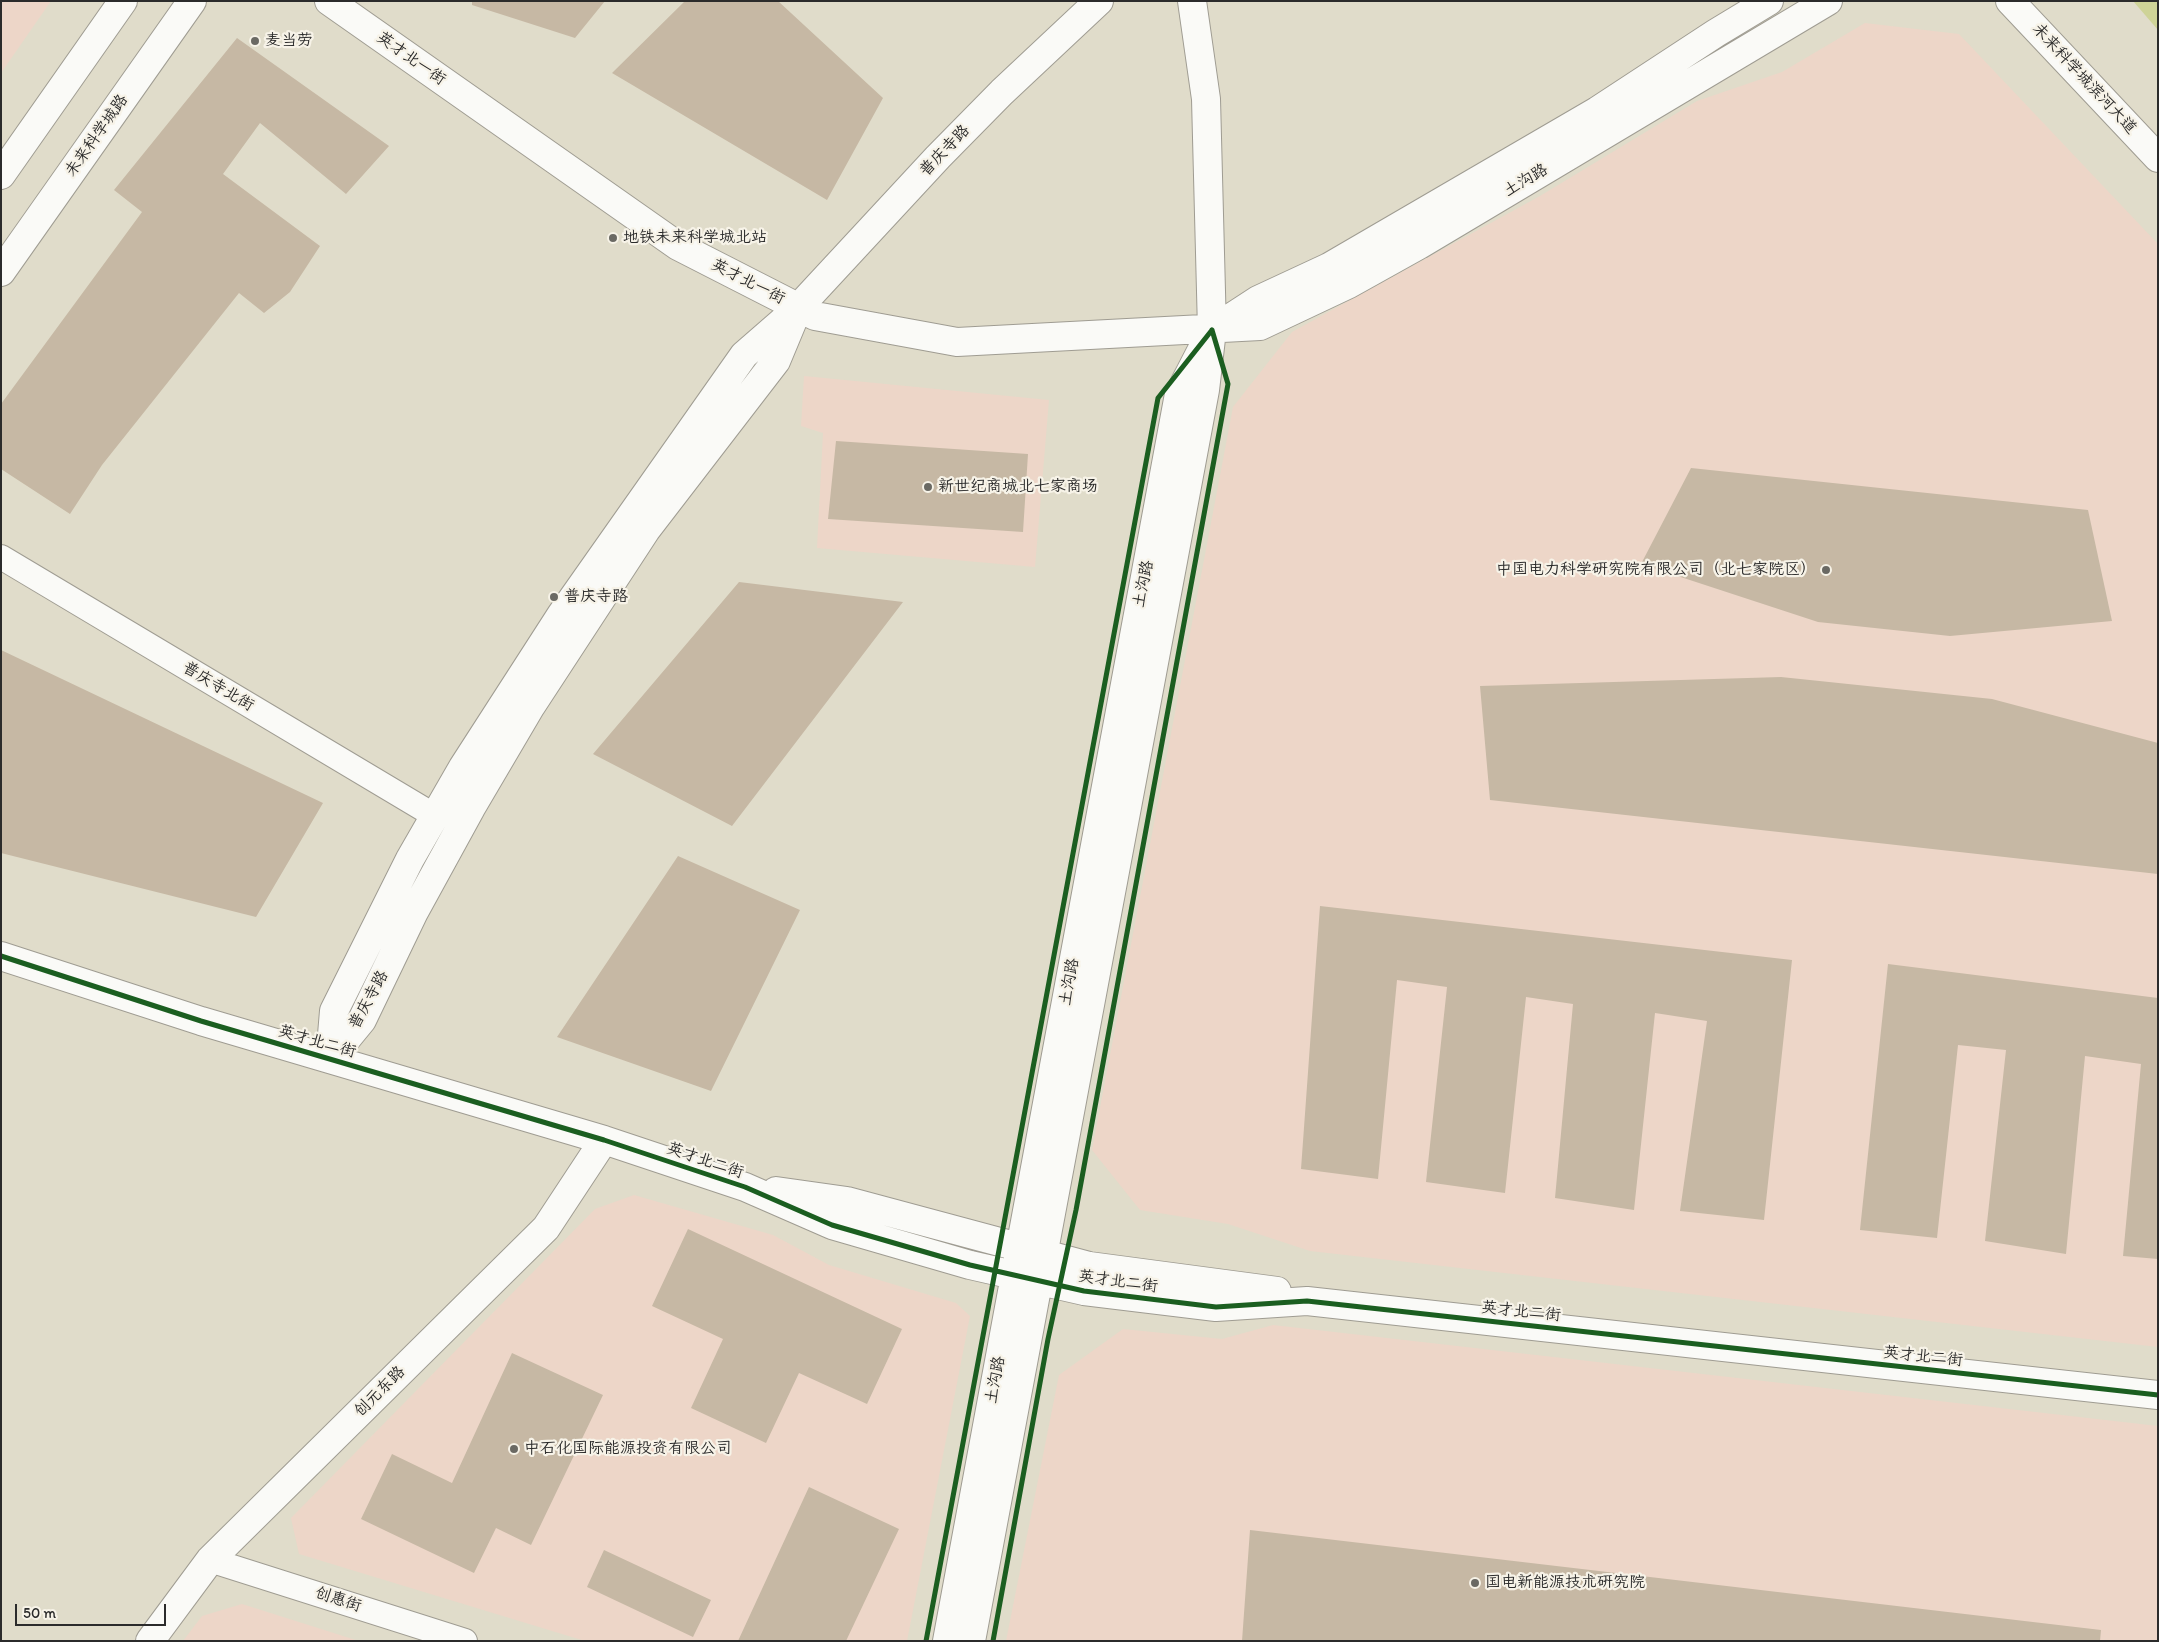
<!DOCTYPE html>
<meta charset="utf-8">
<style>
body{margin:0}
#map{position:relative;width:2159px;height:1642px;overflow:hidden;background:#e0dcca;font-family:Itim,sans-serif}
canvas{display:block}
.frame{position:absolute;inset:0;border:2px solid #2b2b2b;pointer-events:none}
.scale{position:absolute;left:15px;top:1604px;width:151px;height:22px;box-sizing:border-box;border:2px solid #2b2b2b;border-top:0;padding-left:6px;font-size:15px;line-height:18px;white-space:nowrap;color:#2b2b2b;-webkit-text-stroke:4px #f7f3e8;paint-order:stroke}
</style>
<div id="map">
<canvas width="2159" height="1642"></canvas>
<div class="frame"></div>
<div class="scale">50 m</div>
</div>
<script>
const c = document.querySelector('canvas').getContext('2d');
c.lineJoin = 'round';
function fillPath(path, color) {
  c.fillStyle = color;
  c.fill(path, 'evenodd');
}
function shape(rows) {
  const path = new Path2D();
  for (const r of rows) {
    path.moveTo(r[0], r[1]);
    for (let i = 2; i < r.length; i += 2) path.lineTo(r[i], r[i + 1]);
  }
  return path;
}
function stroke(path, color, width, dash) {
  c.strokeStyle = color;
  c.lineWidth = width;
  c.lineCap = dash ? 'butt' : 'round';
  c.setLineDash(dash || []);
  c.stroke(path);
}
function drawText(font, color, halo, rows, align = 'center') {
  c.font = font + ' Itim,"LXGW WenKai TC",sans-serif';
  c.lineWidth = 4.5;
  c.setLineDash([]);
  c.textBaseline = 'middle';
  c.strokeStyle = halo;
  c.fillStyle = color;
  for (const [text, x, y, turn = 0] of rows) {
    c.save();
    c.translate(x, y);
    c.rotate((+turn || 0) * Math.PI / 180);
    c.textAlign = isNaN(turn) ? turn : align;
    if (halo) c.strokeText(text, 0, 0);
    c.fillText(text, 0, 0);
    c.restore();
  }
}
const built = shape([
 [1,1,51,1,1,73],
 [1865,23,1959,34,2158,244,2158,1347,1310,1251,1228,1224,1140,1210,1092,1150,1233,407,1292,332,1540,196,1697,101,1782,72],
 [804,376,1049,400,1035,567,817,548,823,433,801,426],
 [634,1195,773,1235,829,1265,956,1303,970,1316,907,1641,585,1641,299,1554,291,1518,595,1209],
 [1273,1325,2158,1426,2158,1641,1006,1641,1059,1375,1123,1329,1222,1339],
 [242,1604,359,1641,183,1641,202,1616]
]);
const green = shape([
 [2133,1,2158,1,2158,30]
]);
const building = shape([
 [472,1,605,1,575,38,472,5],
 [685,1,778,1,883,98,827,200,612,73],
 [237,38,389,146,346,194,260,123,223,174,320,246,290,292,264,313,239,293,102,465,70,514,1,469,1,404,142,212,114,190],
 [836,441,1028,454,1023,532,828,519],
 [1691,468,2088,510,2112,621,1950,636,1818,622,1641,564],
 [739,582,903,602,732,826,593,754],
 [1,650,323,803,256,917,1,853],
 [1781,677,1992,699,2158,743,2158,874,1490,800,1480,686],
 [678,856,800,910,711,1091,557,1037],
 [1320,906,1792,960,1764,1220,1680,1211,1707,1021,1655,1013,1634,1210,1555,1198,1573,1004,1526,997,1505,1193,1426,1182,1447,987,1397,980,1378,1179,1301,1169],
 [1888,964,2158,998,2158,1259,2123,1256,2141,1064,2085,1056,2066,1254,1985,1241,2006,1050,1958,1045,1937,1238,1860,1230],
 [688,1229,902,1329,867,1404,799,1373,766,1443,691,1408,723,1339,652,1306],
 [512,1353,603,1395,531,1545,496,1528,474,1573,361,1519,392,1454,452,1483],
 [809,1487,899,1529,846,1641,738,1641],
 [1250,1530,2101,1630,2100,1641,1242,1641],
 [604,1550,711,1600,693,1637,587,1587]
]);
const street = shape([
 [1,557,435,816],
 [210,1560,465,1641]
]);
const secondary = shape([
 [329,1,678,246,815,316,957,342,1260,326,1349,284,1419,245,1828,1],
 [2010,1,2158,158],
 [1,175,123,1],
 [1,272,192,1],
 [1,956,201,1021,604,1140,745,1187,832,1225,970,1265,1084,1291,1216,1307,1307,1301,2158,1395],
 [330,1059,334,1011,410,859,463,767,561,615,744,355,798,308,938,157,1002,92,1099,1],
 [330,1059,362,1020,414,912,471,808,531,706,646,530,776,361,796,313],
 [776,1191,847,1201,1089,1266,1277,1291],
 [150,1641,210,1560,546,1228,604,1140],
 [947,1641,1179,394,1212,330,1258,300,1329,267,1597,111,1716,33,1769,1],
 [971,1641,1205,390,1212,330,1206,99,1192,1]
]);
const cycleway = shape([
 [1,956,201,1021,604,1140,745,1187,832,1225,970,1265,1084,1291,1216,1307,1307,1301,2158,1395],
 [926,1641,1158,398,1212,330],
 [993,1641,1048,1339,1076,1210,1228,384,1212,330]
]);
const markers = [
 [255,41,5,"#6a6963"],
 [613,238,5,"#6a6963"],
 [928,487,5,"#6a6963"],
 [1826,570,5,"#6a6963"],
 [554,597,5,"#6a6963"],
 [514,1449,5,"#6a6963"],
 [1475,1583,5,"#6a6963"]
];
const poiNames = [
 ["麦当劳",265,41],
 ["地铁未来科学城北站",623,238],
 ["新世纪商城北七家商场",938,487],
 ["中国电力科学研究院有限公司（北七家院区）",1816,570,"right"],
 ["普庆寺路",564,597],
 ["中石化国际能源投资有限公司",524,1449],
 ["国电新能源技术研究院",1485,1583]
];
const streetNames = [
 ["英才北一街",411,59,35],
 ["未来科学城滨河大道",2084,79,47],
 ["未来科学城路",97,136,-55],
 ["普庆寺路",945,151,-46],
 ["土沟路",1526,181,-31],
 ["英才北一街",748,282,27],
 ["土沟路",1144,584,-79],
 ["普庆寺北街",218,687,31],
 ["土沟路",1070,982,-80],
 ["普庆寺路",369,1000,-61],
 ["英才北二街",317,1042,16],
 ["英才北二街",705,1161,19],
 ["英才北二街",1118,1282,8],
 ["英才北二街",1521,1312,6],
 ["英才北二街",1923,1357,6],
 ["土沟路",996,1380,-80],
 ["创元东路",380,1392,-45],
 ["创惠街",338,1600,18]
];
fillPath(built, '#edd6c8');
fillPath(green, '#ced397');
fillPath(building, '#c6b8a4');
stroke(street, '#9f9c92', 26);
stroke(secondary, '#9f9c92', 30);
stroke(street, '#fafaf7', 24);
stroke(secondary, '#fafaf7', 28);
stroke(cycleway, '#1b5e20', 5);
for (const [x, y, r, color] of markers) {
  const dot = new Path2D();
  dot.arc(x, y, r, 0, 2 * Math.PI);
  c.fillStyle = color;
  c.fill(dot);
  stroke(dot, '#f7f3e8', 2);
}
drawText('16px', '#2b2b2b', '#f7f3e8', poiNames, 'left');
drawText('16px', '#2b2b2b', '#f7f3e8', streetNames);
</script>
